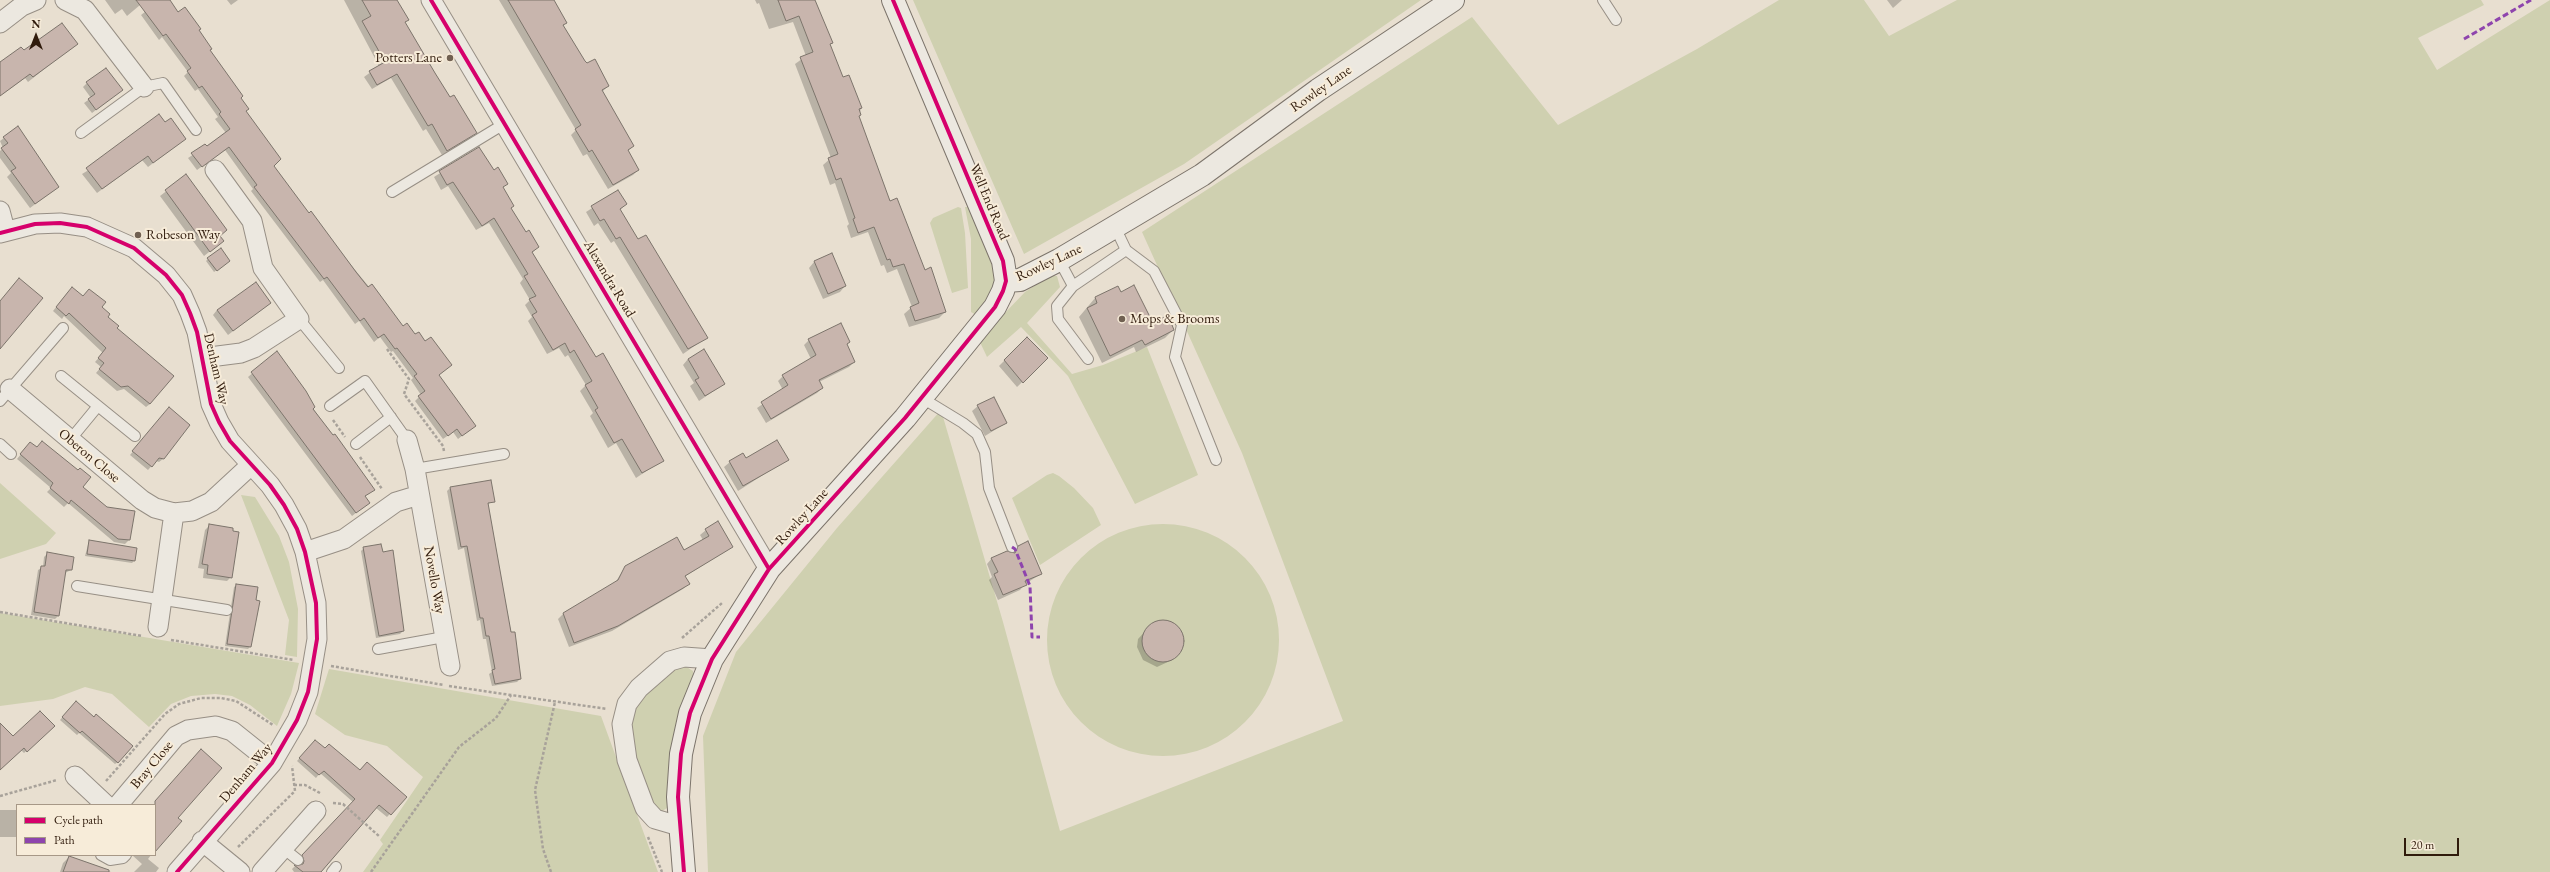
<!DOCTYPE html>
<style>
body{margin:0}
#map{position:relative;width:2550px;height:872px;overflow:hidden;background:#e8dfd0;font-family:"EB Garamond",serif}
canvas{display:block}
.legend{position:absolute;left:16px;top:804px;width:140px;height:52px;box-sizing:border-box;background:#f7ecd9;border:1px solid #a79887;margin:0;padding:5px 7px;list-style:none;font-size:12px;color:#301b0c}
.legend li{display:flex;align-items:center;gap:8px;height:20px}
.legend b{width:20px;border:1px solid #a79887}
.north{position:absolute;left:16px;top:16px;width:40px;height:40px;-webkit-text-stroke:3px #f7ecd9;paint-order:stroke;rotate:0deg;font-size:11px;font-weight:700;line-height:16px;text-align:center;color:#301b0c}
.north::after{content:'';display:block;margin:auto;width:14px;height:18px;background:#301b0c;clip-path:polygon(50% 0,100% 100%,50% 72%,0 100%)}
.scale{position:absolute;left:2404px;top:838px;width:55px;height:18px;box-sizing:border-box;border:2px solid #301b0c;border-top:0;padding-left:5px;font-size:12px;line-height:14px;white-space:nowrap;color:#301b0c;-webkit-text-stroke:3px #f7ecd9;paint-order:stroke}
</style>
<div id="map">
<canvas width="2550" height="872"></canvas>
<ul class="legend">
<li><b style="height:5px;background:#d6006c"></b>Cycle path</li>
<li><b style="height:5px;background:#8e44ad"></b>Path</li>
</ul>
<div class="north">N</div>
<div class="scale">20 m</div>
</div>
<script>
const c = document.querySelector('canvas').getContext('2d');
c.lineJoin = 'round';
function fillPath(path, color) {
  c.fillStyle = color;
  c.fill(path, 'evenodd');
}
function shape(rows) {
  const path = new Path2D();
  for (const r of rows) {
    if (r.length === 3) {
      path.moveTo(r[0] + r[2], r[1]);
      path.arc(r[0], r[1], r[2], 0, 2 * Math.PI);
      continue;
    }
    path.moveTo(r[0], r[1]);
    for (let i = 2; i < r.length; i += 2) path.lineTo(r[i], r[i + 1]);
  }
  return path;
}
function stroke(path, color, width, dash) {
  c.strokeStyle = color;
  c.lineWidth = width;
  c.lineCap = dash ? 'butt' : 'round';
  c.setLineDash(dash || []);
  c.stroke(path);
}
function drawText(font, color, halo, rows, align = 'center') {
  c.font = font + ' "EB Garamond",serif';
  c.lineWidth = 4;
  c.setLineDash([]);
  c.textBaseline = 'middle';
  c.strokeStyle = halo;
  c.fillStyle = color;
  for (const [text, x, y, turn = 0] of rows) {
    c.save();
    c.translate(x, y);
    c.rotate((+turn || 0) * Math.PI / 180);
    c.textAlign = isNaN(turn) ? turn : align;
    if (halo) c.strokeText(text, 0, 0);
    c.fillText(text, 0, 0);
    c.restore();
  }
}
const green = shape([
 [913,0,1421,0,1184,164,1024,254],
 [1779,0,1864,0,1889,36,1957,0,2481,0,2484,5,2418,38,2437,70,2550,0,2550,872,708,872,703,736,736,652,837,528,941,410,1003,622,1060,831,1343,721,1242,453,1142,232,1472,17,1558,125,1697,49],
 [958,207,961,208,965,233,968,288,952,293,930,223,933,218],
 [965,207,970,207,995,272,995,284,989,298,976,315,971,312,971,239],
 [1049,276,1057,276,1060,287,1027,323,1072,374,1103,365,1147,347,1198,475,1135,504,1068,376,1021,327,987,357,979,340,1025,292],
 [1053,473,1059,476,1074,488,1093,508,1101,525,1040,565,1012,498,1047,475],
 [0,483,56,533,46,544,0,559],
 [241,495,255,497,279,536,289,562,298,609,297,657,285,655,289,620],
 [1163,640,116],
 [0,613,299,663,291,694,277,726,250,705,232,696,215,694,191,696,171,704,149,727,112,694,85,687,53,699,0,706],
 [685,666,693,671,693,677,678,722,669,807,662,811,656,809,652,803,634,750,630,729,632,714,645,693,675,668],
 [329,669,601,716,658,872,363,872,383,844,380,840,423,777,387,746,345,735,315,714]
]);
const shadow = shape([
 [105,0,146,0,127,16,122,9,115,14],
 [160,0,168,0,178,13,198,31,240,99,273,166,309,214,403,328,425,342,450,365,438,376,471,429,458,439,453,432,443,439,415,401,421,395,411,380,413,378,393,351,391,352,380,337,374,342,359,321,355,324,323,280,320,282,251,191,253,189,225,150,197,170,188,158,226,133,215,119,218,117,198,89,195,91,184,76,188,72,162,37,159,40,141,15],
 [227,0,238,0,231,5],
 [344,0,396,0,408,20,404,23,450,99,476,132,471,138,442,155,426,129,423,131,391,78,372,89,364,77,379,66],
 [499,0,553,0,566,23,563,26,584,62,608,86,602,92,633,146,628,151,638,170,633,175,608,189,587,154,583,156,571,135,576,130],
 [755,0,813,0,832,42,829,45,842,78,861,108,859,117,889,202,945,312,939,318,909,327,904,314,912,307,897,269,887,273,884,265,881,266,868,232,851,238,847,226,849,224,835,183,830,185,823,165,831,158,795,64,806,56,793,22,769,29,759,3,757,4],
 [1887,0,1902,0,1893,8],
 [76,44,28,82,25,78,0,96,0,64,24,52],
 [87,83,122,90,92,113,84,103,91,98,83,87],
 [165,124,185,139,148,167,142,160,97,193,82,174],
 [18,127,58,187,30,208,7,177,11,173,0,158,0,151,3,148,0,141],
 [479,148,493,171,507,184,502,188,510,209,525,234,538,247,532,253,595,358,663,460,636,478,616,443,608,448,590,416,593,413,580,391,586,385,568,355,565,357,559,348,547,354,528,321,532,317,525,305,530,300,520,283,523,279,489,223,476,230,448,186,441,190,434,177],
 [186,176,223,241,204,256,160,196],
 [618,191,626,204,620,210,638,240,706,338,683,354,614,241,611,243,598,223,594,226,586,212],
 [831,255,845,286,840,292,823,299,809,268,814,262],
 [208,259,227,263,214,272,206,261],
 [1117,287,1152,324,1173,330,1165,338,1136,352,1134,347,1102,363,1079,317,1095,298],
 [68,292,82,297,100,307,116,328,150,404,146,407,124,389,117,391,96,373,101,367,95,362,103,353,64,316,62,319,53,311],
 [270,303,228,335,213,315,217,310],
 [1027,338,1047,358,1017,387,999,366],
 [809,340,849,342,846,346,854,362,849,367,819,382,822,388,817,393,766,423,757,408,783,390,778,381,783,376,811,359,804,345],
 [276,353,370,493,364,497,369,503,352,516,248,377],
 [688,359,724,384,699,401,690,386,694,383,683,365],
 [978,406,1006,423,985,436,972,411],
 [166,412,189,425,163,459,159,462,156,461,148,470,130,455],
 [27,447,106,507,134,512,129,540,125,544,114,542,68,503,64,507,47,492,51,488,17,459],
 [746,459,788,459,738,491,724,467,730,462],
 [450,488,493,501,487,505,520,679,517,682,492,686,489,674,492,672,486,639,483,639,480,620,477,621,464,548,458,550,447,491],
 [209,526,231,577,227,581,203,578,204,569,198,568,205,530],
 [706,530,732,547,684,577,688,584,683,589,612,631,569,647,558,619,563,614,615,583,625,567,684,551,703,540,700,535],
 [89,541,134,561,132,563,85,556],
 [1019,547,1041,574,1025,584,1020,590,998,600,989,580,992,577,987,564,992,558,1013,553],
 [364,548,382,553,392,551,403,631,400,634,376,638,361,551],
 [48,553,71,570,65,573,58,616,55,619,31,615,38,570,43,567,44,557],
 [237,585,250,647,248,649,225,646,234,587],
 [1163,621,1176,626,1183,640,1178,655,1172,660,1157,667,1143,660,1137,647,1138,639,1151,625],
 [76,702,118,762,115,764,79,733,77,735,60,720],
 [53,726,24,753,21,750,0,765,0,738,13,738],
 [312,744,406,797,387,817,376,808,321,872,294,872,292,869,295,866,301,867,300,859,353,802,320,773,316,778,297,761],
 [0,810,17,810,17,837,0,837],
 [41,855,65,855,64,856],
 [132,855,151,855,148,859,159,868,156,872,134,872,142,864],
 [69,857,111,872,60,872,63,863]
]);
const building = shape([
 [136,0,170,0,178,12,185,7,201,29,199,30,212,49,210,50,243,96,241,98,249,109,246,111,281,159,274,166,309,213,311,211,356,272,368,287,372,284,403,326,407,323,415,334,419,332,425,341,431,337,452,365,439,375,476,426,462,436,457,429,448,436,418,396,425,391,414,376,417,374,397,348,395,349,384,334,378,338,364,318,360,321,327,277,324,279,254,187,257,185,229,147,202,167,191,153,205,144,207,146,230,129,219,114,221,112,202,86,199,88,187,71,191,68,166,34,163,36,136,0],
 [362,0,397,0,409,20,405,22,435,73,450,97,454,95,477,133,447,151,432,124,428,126,397,74,377,85,369,71,385,62,362,21,371,16,362,0],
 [508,0,554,0,567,23,563,25,585,61,587,63,595,59,609,86,602,90,634,146,628,150,639,170,613,185,592,150,589,152,575,129,581,125,508,0],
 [778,0,815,0,833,43,830,44,843,77,849,75,862,108,859,109,861,115,859,116,890,201,897,198,925,270,931,267,946,312,915,321,910,307,919,303,904,264,893,267,890,259,887,260,874,227,858,233,853,219,855,218,841,178,836,180,828,158,838,154,800,57,813,52,799,16,786,21,778,0],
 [62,23,78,44,33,77,30,74,0,96,0,62,21,47,24,50,62,23],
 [106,68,123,90,96,110,88,99,95,94,86,82,106,68],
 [159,114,165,122,171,118,186,139,153,163,148,156,102,189,86,168,159,114],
 [18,126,59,187,35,204,11,171,16,168,1,148,8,143,3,137,18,126],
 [479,147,494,170,498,167,508,184,503,187,514,206,511,208,526,232,529,230,539,247,532,252,596,357,603,353,664,461,642,473,622,439,614,443,595,410,598,408,585,385,592,381,574,350,570,353,565,343,553,350,532,315,537,312,529,299,536,296,524,276,528,274,494,218,482,226,453,182,447,185,439,171,479,147],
 [186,174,227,230,220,236,224,241,210,252,165,190,186,174],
 [618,190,627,204,620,209,638,239,646,235,708,338,688,349,620,237,616,239,604,219,600,221,591,206,618,190],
 [221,248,230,261,217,271,207,258,221,248],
 [832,253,846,286,828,294,814,261,832,253],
 [19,278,43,298,0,349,0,301,19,278],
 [256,282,271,303,233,331,217,310,256,282],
 [1134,285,1153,323,1168,315,1174,330,1145,345,1142,340,1110,356,1087,308,1097,303,1095,297,1118,286,1121,292,1134,285],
 [72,287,83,296,89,289,106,302,102,307,110,314,108,317,119,326,117,328,174,376,150,404,128,386,121,387,99,369,104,363,98,358,106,348,69,313,66,316,56,307,72,287],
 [841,323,850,342,847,344,855,362,819,380,823,388,771,419,761,402,788,385,782,375,816,355,808,339,841,323],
 [1027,337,1048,358,1023,383,1004,360,1027,337],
 [704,349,725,384,705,396,695,380,699,378,688,359,704,349],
 [277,351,306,391,315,407,313,409,333,435,335,434,375,490,365,496,370,503,356,513,251,372,277,351],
 [994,397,1007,423,991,431,977,405,994,397],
 [169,407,190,425,164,459,159,458,152,467,132,451,169,407],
 [777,440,789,460,743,486,729,461,743,453,746,458,777,440],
 [42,441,78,470,80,468,91,477,83,487,107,507,135,511,130,540,118,539,71,500,69,504,50,488,53,483,20,454,30,442,37,447,42,441],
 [491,480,495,502,488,503,511,632,515,632,521,679,495,684,492,670,495,669,489,636,486,636,483,618,480,618,467,546,461,547,450,487,491,480],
 [718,521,733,547,685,576,690,584,618,626,574,643,563,613,618,580,625,566,636,560,677,537,684,550,709,536,705,529,718,521],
 [209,524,233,528,233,531,239,532,232,578,207,574,208,565,202,564,209,524],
 [89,540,137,548,135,561,87,554,89,540],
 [1028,541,1042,574,1025,581,1027,585,1003,595,994,574,998,572,991,558,1007,551,1015,553,1018,546,1028,541],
 [381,544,383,552,393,550,404,631,379,636,363,547,381,544],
 [47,552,74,557,72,570,66,570,59,616,34,612,41,566,45,566,47,552],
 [236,584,258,587,256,600,260,601,251,647,227,644,236,584],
 [1163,641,21],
 [76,701,94,717,96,714,133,746,118,763,82,731,80,733,62,717,76,701],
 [40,711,55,726,27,752,24,748,0,770,0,723,13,736,40,711],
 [315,740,325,748,329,744,360,770,367,762,407,797,391,815,379,805,321,872,303,872,294,865,303,864,304,861,302,855,355,799,324,771,319,775,299,758,315,740],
 [201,749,222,768,178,818,182,821,155,852,155,801,201,749],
 [69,856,109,870,109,872,63,872,69,856]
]);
const path = shape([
 [387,349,409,379,404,394,443,446,444,451],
 [333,420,345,437],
 [360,457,382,489],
 [0,612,142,636],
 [682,638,722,603],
 [171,640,294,660],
 [331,666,444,685],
 [449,686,607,709],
 [106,781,165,714,179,704,201,698,221,698,236,701,273,725],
 [294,785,305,785,320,793],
 [0,796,57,780],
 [333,803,343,804,380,837],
 [648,837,662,872],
 [238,847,295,791,292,766],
 [371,872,459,747,496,718,511,695],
 [551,872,543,849,535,790,555,702]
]);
const lane = shape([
 [1603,0,1616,20],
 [81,133,144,87,163,83,196,130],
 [392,192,504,124],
 [1126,250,1154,271,1182,325,1175,357,1216,460],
 [1059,260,1073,286,1126,250,1116,229],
 [1073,286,1057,306,1058,319,1088,359],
 [299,319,339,368],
 [61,376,135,436],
 [922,398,963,423,977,434,985,452,989,488,1012,547],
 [0,401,63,328],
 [330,406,365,381,407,440],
 [70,440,98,406],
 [0,444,11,454],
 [356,444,391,417],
 [415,469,504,454],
 [77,586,227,610],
 [378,649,444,637],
 [283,848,298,860],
 [101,855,110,860,123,858,126,855],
 [332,872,336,867]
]);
const street = shape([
 [65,0,85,10,144,87],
 [431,0,769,569],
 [0,23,22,6,36,0],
 [0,211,5,230],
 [0,233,35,224,60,223,87,227,134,248,166,275,182,295,190,313,197,332,211,404,219,422,230,441,270,485,284,505,297,529,305,552,316,603,317,639,308,692,297,720,272,763,177,872],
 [202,358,241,353,254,348,299,319,263,268,252,221,215,170],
 [10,389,142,500,155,508,174,513,192,511,211,502,251,465],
 [407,440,415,469,450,666],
 [305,552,344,539,396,502,419,495],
 [158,627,174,513],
 [75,776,106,805],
 [118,805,176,736,188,730,216,726,232,731,272,763],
 [679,826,655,819,645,808,627,760,622,724,627,704,639,688,670,661,684,657,712,659],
 [202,841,240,872],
 [262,872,316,811]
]);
const secondary = shape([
 [1006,281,1020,280,1059,260,1202,175,1318,90,1453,0],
 [684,872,678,797,681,754,690,713,712,659,769,569,905,418,995,307,1003,291,1006,281,1003,261,893,0]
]);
const quiet = shape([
 [2464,39,2531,0],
 [1012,547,1015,549,1030,586,1032,637,1040,637]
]);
const cycleway = shape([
 [431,0,769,569],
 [0,233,35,224,60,223,87,227,134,248,166,275,182,295,190,313,197,332,211,404,219,422,230,441,270,485,284,505,297,529,305,552,316,603,317,639,308,692,297,720,272,763,177,872],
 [684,872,678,797,681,754,690,713,712,659,769,569,905,418,995,307,1003,291,1006,281,1003,261,893,0]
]);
const markers = [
 [450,58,4,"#706051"],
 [138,235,4,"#706051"],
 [1122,319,4,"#706051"]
];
const poiNames = [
 ["Potters Lane",442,58,"right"],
 ["Robeson Way",146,235],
 ["Mops & Brooms",1130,319]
];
const streetNames = [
 ["Rowley Lane",1321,89,-35],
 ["Well End Road",989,202,67],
 ["Rowley Lane",1049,263,-25],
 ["Alexandra Road",609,279,59],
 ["Denham Way",216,369,77],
 ["Oberon Close",89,456,40],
 ["Rowley Lane",802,517,-48],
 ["Novello Way",434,580,80],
 ["Bray Close",152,765,-50],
 ["Denham Way",246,773,-50]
];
fillPath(green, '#cfd0b0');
fillPath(shadow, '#0003');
fillPath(building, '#c8b5ad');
stroke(building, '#7c746b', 1);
stroke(lane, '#978f85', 12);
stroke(street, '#978f85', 21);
stroke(secondary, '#7c746b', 24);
stroke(path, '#a8a29a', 2.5, [3, 2]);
stroke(lane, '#ece8e0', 10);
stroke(street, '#ece8e0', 19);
stroke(secondary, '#ece8e0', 22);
stroke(quiet, '#8e44ad', 3, [6, 3]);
stroke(cycleway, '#d6006c', 4);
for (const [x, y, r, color] of markers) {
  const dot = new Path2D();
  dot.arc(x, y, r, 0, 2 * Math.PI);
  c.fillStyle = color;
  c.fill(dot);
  stroke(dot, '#f7ecd9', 1.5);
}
drawText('14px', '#301b0c', '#f7ecd9', poiNames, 'left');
drawText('14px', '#301b0c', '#f7ecd9', streetNames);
</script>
